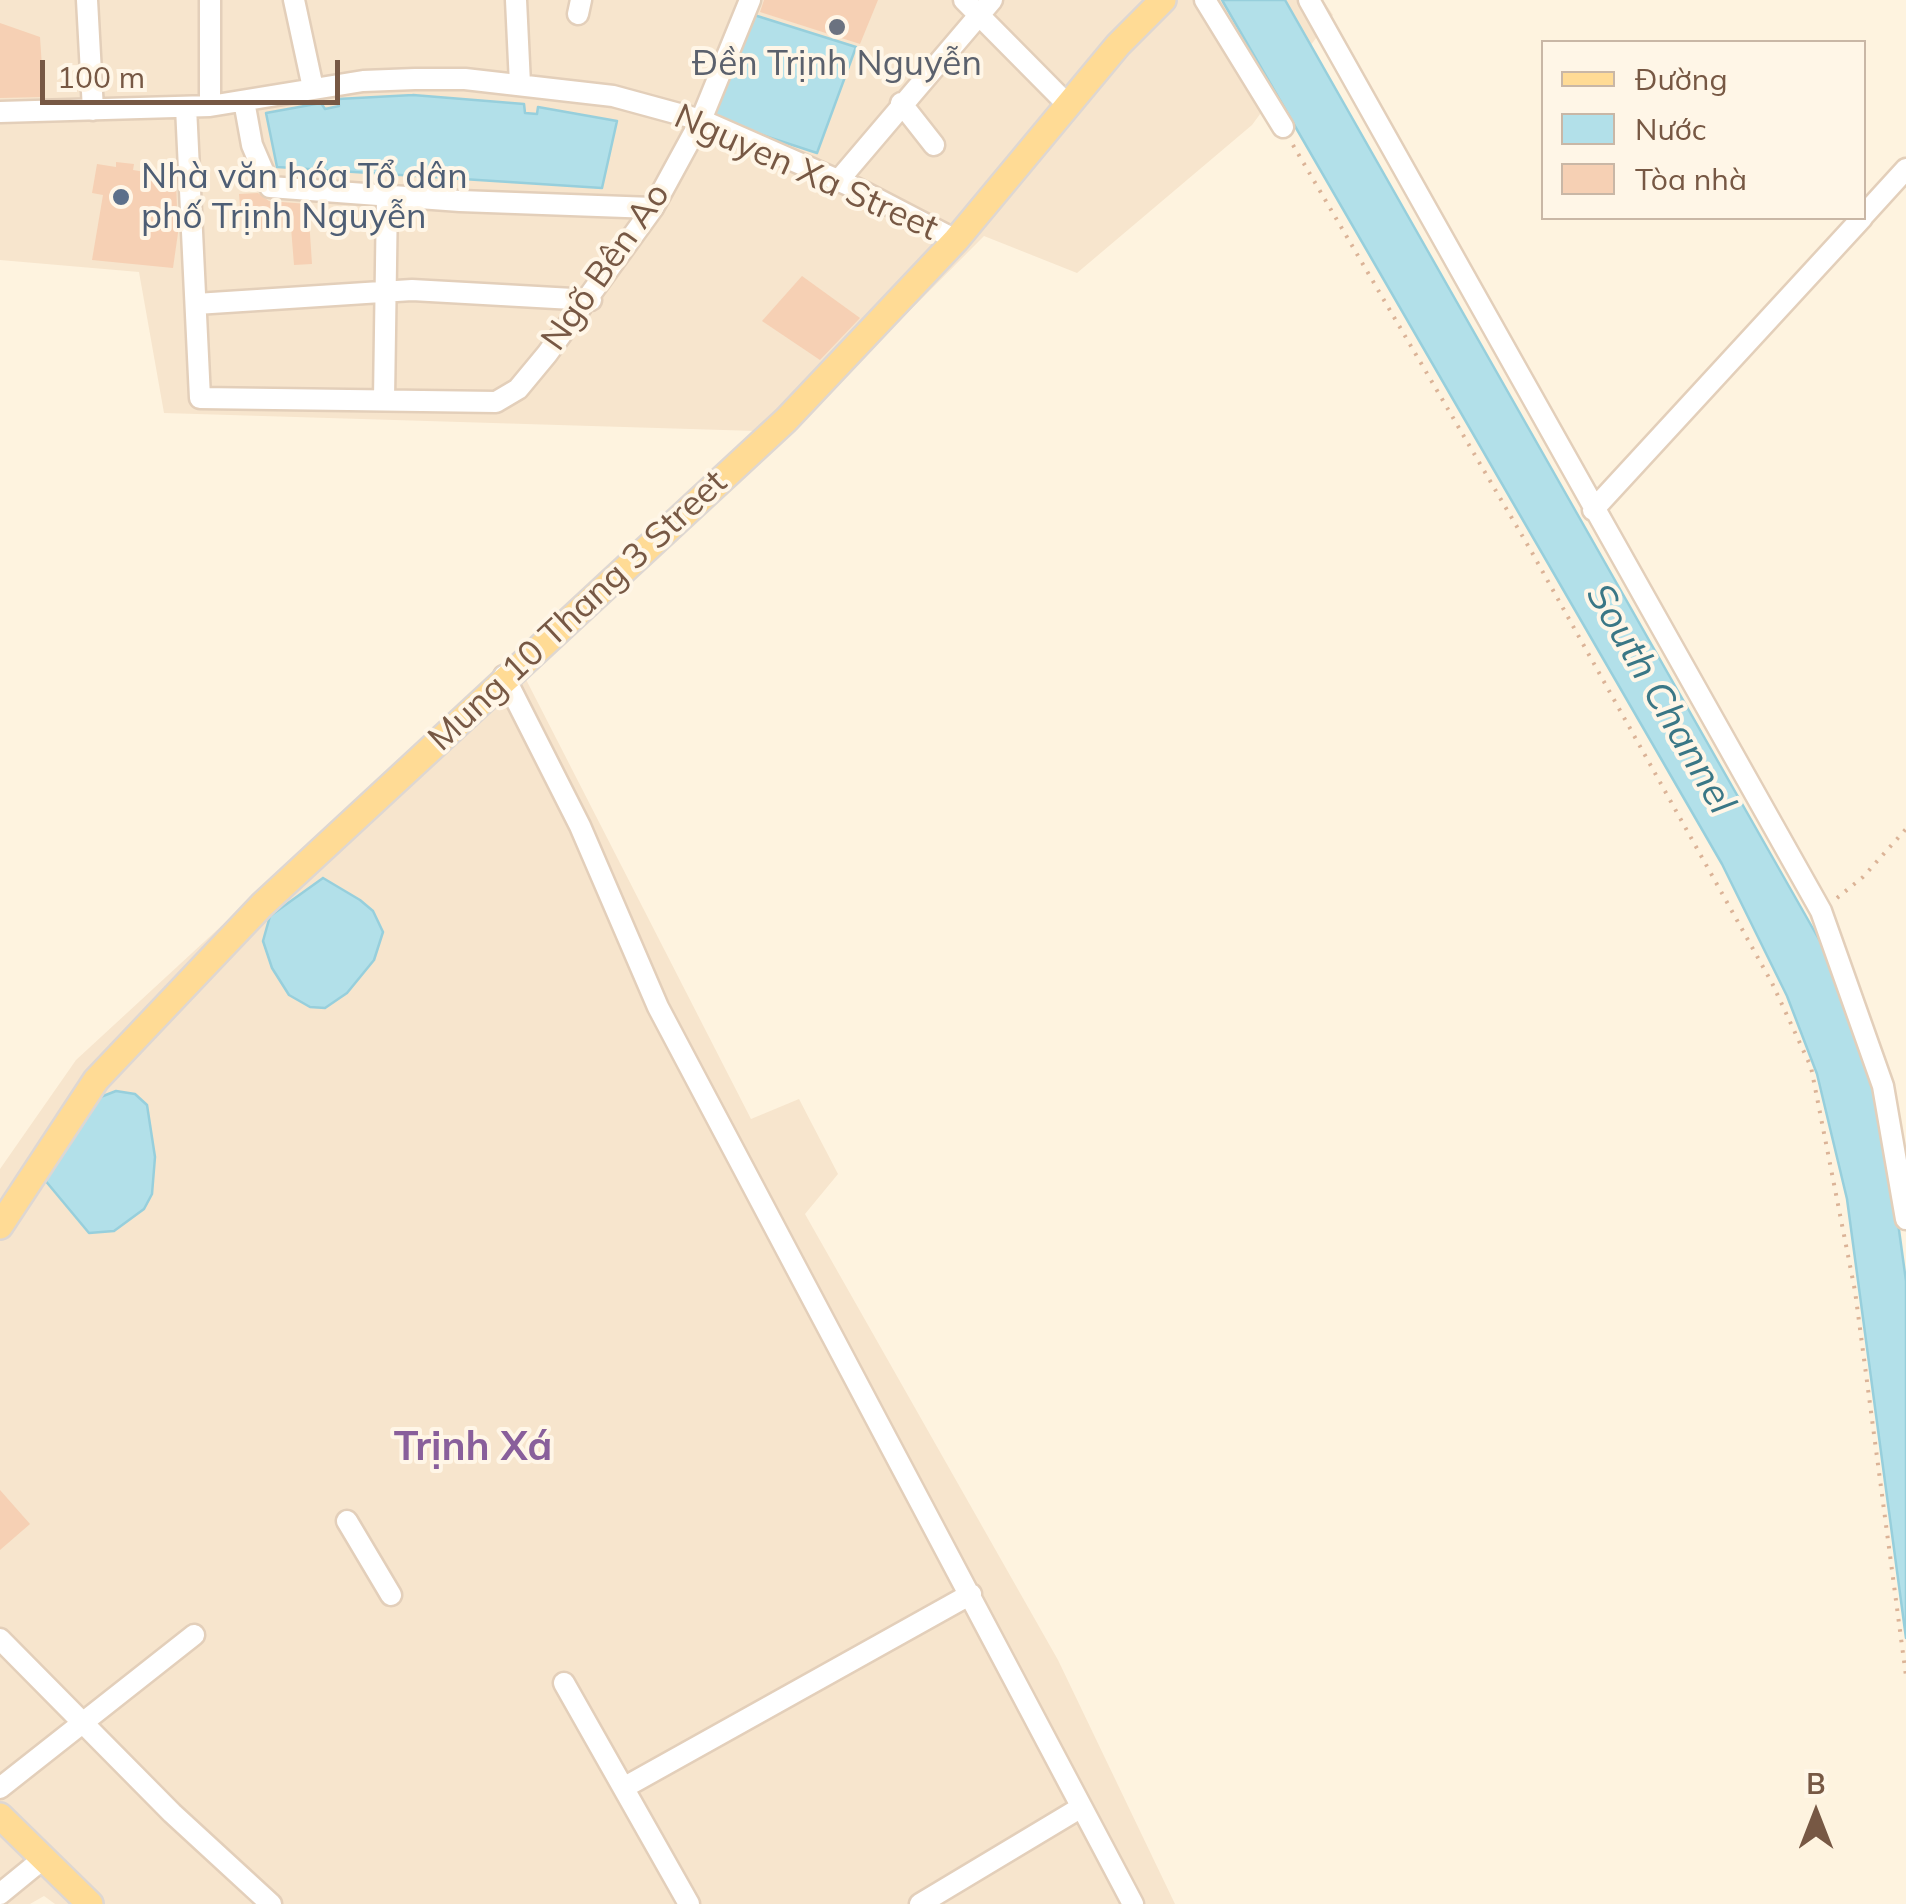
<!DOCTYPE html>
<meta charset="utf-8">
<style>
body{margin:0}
#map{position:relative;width:1906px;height:1904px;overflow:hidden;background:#fef3df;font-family:Mulish,sans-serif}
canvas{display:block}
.legend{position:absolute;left:1541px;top:40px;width:325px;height:180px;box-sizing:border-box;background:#fff6e7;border:2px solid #c9b7a6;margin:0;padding:12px 18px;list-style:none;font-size:30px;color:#775844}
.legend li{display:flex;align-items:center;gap:20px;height:50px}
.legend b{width:50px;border:2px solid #c9b7a6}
.north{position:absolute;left:1766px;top:1764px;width:100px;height:100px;-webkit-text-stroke:8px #fff6e7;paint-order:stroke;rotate:0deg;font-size:28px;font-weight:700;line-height:40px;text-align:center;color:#775844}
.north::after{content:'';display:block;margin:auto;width:35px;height:45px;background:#775844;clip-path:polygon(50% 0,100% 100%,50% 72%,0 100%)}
.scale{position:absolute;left:40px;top:60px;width:300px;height:45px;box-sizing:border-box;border:5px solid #775844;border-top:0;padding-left:12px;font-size:30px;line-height:35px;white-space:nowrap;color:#775844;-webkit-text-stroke:8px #fff6e7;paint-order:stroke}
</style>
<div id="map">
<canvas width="1906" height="1904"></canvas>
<ul class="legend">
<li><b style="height:12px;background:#ffdb95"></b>Đường</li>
<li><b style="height:28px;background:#b2e0e9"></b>Nước</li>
<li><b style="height:28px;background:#f6d0b4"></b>Tòa nhà</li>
</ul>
<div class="north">B</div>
<div class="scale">100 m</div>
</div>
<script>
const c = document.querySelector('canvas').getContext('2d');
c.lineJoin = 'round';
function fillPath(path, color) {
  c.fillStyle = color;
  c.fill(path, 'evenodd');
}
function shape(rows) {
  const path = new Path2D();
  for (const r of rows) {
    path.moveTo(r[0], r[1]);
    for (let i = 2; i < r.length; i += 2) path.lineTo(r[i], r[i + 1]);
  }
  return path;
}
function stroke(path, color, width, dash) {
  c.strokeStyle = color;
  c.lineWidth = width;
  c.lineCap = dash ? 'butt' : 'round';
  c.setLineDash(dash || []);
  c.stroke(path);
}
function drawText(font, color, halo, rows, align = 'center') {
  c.font = font + ' Mulish,sans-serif';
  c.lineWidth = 8;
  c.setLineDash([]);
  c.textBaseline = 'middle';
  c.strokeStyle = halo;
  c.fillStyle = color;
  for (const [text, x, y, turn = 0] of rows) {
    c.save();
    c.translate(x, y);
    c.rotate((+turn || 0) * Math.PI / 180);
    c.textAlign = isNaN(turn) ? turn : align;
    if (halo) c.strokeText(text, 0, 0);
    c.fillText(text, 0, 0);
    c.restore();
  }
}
const residential = shape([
 [0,0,1323,0,1333,15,1252,125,1077,273,984,236,789,432,164,413,139,272,0,260],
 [514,656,751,1119,799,1099,838,1174,805,1214,1058,1660,1175,1904,55,1904,44,1896,30,1904,0,1904,0,1169,76,1060]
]);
const water = shape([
 [1222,0,1285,0,1828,955,1860,1035,1886,1135,1906,1281,1906,1638,1847,1199,1817,1074,1787,996,1722,864,1222,0],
 [754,15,856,47,817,153,719,121,715,114,729,71,736,73,740,59,734,56,754,15],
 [413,95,524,104,525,113,537,114,538,107,617,121,602,188,277,167,266,113,321,103,325,109,339,106,338,99,413,95],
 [323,878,360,900,373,911,383,932,374,960,347,993,325,1008,310,1007,289,995,272,968,263,941,270,916,323,878],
 [116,1091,135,1094,147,1105,155,1157,152,1194,144,1209,114,1231,89,1233,44,1179,98,1098,116,1091]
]);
const building = shape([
 [764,0,878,0,860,44,760,12],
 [0,23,40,37,44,97,0,98],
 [116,162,134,164,133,170,151,173,150,178,176,181,178,233,173,268,92,260,103,195,92,193,97,164,116,167],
 [258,193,269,201,308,204,312,264,294,265,291,227,242,231,239,194],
 [802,276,860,318,820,360,762,321],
 [0,1490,30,1524,0,1550]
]);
const path = shape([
 [1293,145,1530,549,1772,983,1811,1067,1855,1291,1906,1676],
 [1837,898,1863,877,1906,829]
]);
const minor = shape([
 [87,0,93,110],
 [294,0,313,88],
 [516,0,520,84],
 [964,0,1067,104],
 [1205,0,1283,127],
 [1309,0,1821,911,1883,1086,1906,1219],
 [578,14,581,0],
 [244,101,252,145,270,187,460,201,653,208],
 [901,103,934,145],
 [210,106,210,0],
 [186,107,200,398,496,402,518,389,547,354,653,208,701,120,750,0],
 [0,112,210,106,363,81,415,79,465,79,613,96,701,120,860,190,956,240],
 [838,181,992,0],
 [1864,215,1906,169],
 [196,304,412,290,591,300],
 [384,399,387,197],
 [1593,510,1862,218],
 [504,676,580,826,658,1007,1133,1904],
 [347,1521,391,1595],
 [0,1639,172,1813,271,1904],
 [564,1683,689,1904],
 [625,1787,971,1594],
 [0,1788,194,1635],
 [0,1894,44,1858],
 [920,1904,1080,1808]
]);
const major = shape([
 [0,1226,96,1080,262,905,786,420,956,240,1118,45,1163,0],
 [0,1816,90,1904]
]);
const markers = [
 [837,27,10,"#6b7280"],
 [121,197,10,"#5c6f8a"]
];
const worshipNames = [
 ["Đền Trịnh Nguyễn",837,64]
];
const streetNames = [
 ["Nguyen Xa Street",806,173,24],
 ["Ngõ Bên Ao",606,267,-55],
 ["Mung 10 Thang 3 Street",578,611,-43]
];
const serviceNames = [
 ["Nhà văn hóa Tổ dân",141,177],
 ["phố Trịnh Nguyễn",141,217]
];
const waterNames = [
 ["South Channel",1660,699,60]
];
const quarterNames = [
 ["Trịnh Xá",473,1448]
];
fillPath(residential, '#f7e5cd');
fillPath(water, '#b2e0e9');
stroke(water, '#97cfdc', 2.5);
fillPath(building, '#f6d0b4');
stroke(minor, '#e3cfba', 25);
stroke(major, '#ded7d2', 30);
stroke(path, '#dbb397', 4, [2.5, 8]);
stroke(minor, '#fff', 20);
stroke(major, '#ffdb95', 25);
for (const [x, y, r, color] of markers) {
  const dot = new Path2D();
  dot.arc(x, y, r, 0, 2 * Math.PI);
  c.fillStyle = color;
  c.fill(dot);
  stroke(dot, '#fff6e7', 4);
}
drawText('35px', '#5b616d', '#fff6e7', worshipNames);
drawText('35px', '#775844', '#fff6e7', streetNames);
drawText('35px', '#4e5e75', '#fff6e7', serviceNames, 'left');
drawText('italic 38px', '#3a7786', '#fff6e7', waterNames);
drawText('bold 40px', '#895f9b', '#fff6e7', quarterNames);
</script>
